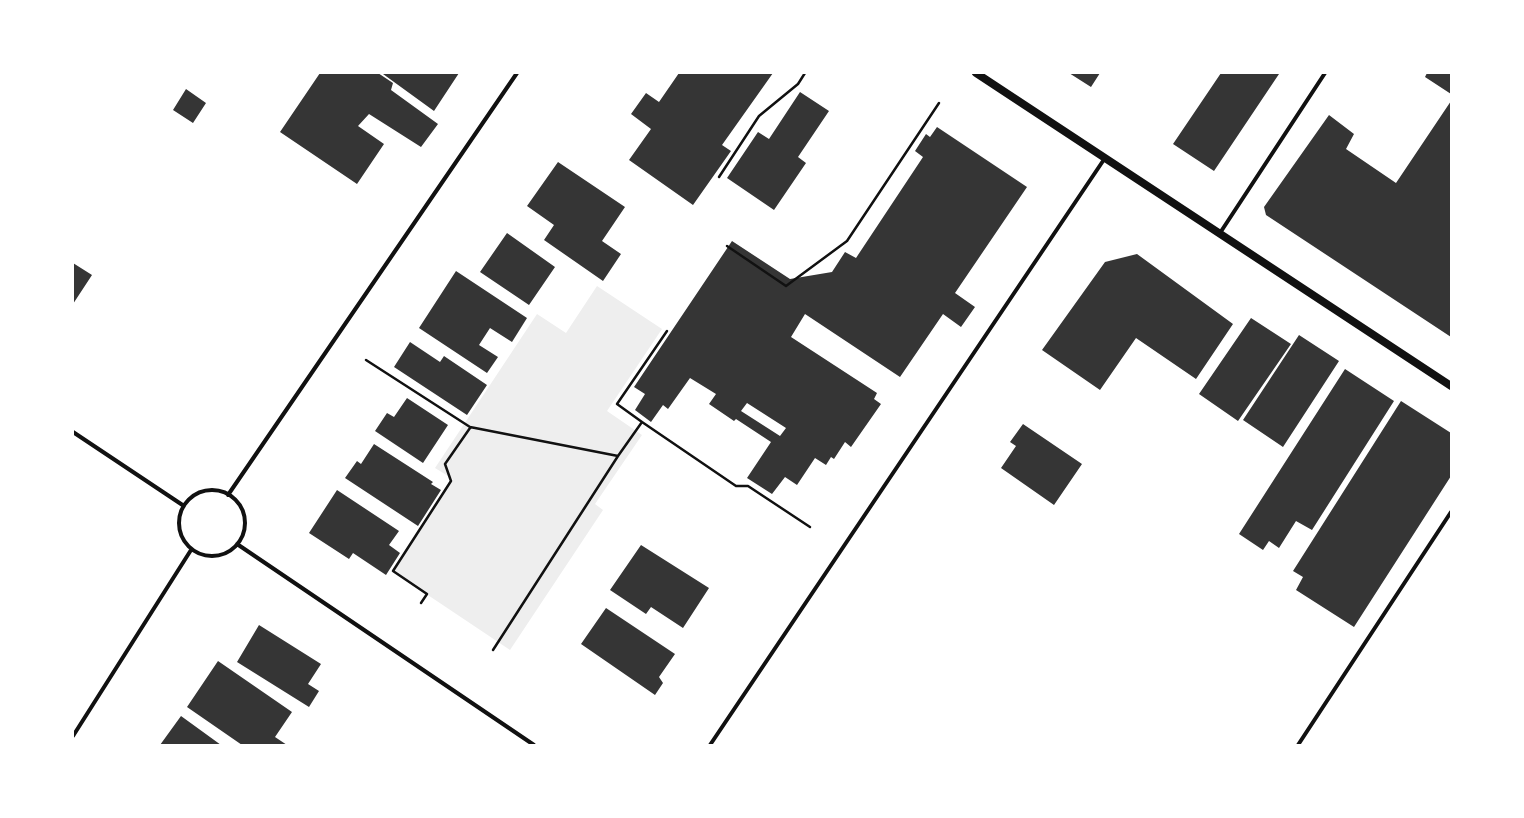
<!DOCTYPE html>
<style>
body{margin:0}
#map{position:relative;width:1524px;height:818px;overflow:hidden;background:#fff;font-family:"PT Sans",sans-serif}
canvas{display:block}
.frame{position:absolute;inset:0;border:74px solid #fff;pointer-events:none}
</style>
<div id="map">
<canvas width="1524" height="818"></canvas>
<div class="frame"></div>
</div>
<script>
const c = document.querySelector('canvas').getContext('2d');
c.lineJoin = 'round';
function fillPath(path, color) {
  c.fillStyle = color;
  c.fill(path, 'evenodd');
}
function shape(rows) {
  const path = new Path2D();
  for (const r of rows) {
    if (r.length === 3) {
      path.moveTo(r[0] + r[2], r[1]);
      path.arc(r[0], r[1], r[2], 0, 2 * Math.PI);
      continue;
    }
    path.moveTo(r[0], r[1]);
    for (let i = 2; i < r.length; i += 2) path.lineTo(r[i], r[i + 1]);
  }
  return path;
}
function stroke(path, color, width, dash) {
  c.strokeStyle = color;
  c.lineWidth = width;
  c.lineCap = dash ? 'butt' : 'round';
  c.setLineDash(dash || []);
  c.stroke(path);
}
const green = shape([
 [597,286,662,329,607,411,642,435,595,504,603,510,510,650,392,571,453,479,435,468,537,314,566,333]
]);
const building = shape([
 [320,73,378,73,393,83,391,90,438,124,421,147,369,114,358,126,384,144,357,184,280,132],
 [384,73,459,73,434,111,383,74],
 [679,73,773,73,722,145,731,151,693,205,629,160,651,129,631,114,646,93,659,102],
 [1069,73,1100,73,1091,87],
 [1221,73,1277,73,1279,74,1214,171,1173,144],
 [1427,73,1451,73,1451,94,1425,77],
 [186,89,206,103,193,123,173,110],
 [800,92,829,111,798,157,806,163,774,210,727,178,758,132,769,139],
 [1451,101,1451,337,1266,215,1264,207,1329,115,1354,134,1346,149,1396,183],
 [937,127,1027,187,955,293,975,307,961,327,943,314,900,377,805,314,791,337,877,393,874,399,881,404,851,447,845,442,834,459,831,457,826,465,815,458,797,485,785,477,772,494,747,478,771,442,736,419,734,421,709,404,716,394,690,378,668,409,663,405,651,422,635,410,645,394,634,387,732,241,790,279,832,272,845,252,856,258,923,157,915,151,926,134,930,137],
 [747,403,786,428,780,436,741,411],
 [558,162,625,207,602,241,621,254,603,281,544,240,554,225,527,206],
 [507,233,555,267,529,305,480,272],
 [1137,254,1233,324,1196,379,1136,338,1100,390,1042,350,1105,262],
 [73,263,92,275,73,304],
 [456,271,527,318,512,342,490,328,479,345,498,357,487,373,419,328],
 [1251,318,1291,344,1238,421,1199,394],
 [1299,335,1339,361,1283,447,1243,420],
 [410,342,440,362,444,356,487,385,467,415,394,367],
 [1345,369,1394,401,1312,530,1296,521,1279,548,1269,541,1263,550,1239,534],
 [407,398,448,425,423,463,375,431,387,413,394,417],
 [1401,401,1451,433,1451,476,1354,627,1296,590,1303,577,1293,571],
 [1023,424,1082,464,1054,505,1001,468,1016,446,1010,442],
 [374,444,433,482,431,484,441,490,418,526,345,478,357,461,361,464],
 [337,490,399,531,389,545,400,553,386,575,353,553,349,559,309,533],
 [641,545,709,588,683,628,651,607,646,614,610,590],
 [606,608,675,654,659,677,663,683,655,695,581,644],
 [259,625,321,664,308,684,319,691,309,707,237,662],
 [218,661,292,712,275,737,287,745,242,745,187,707],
 [181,716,221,745,160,745]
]);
const path = shape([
 [719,177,759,116,798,84,805,73],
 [727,246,786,286,847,241,939,103],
 [366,360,470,427,618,456,493,650],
 [642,422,617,404,667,331],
 [618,456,642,422,736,486,748,486,810,527],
 [421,603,427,594,393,571,451,481,445,464,470,428]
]);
const minor = shape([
 [1220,233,1325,73],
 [73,432,184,506],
 [212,523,33],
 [228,495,517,73],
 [237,544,534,745],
 [73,736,191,550],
 [710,745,1105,158],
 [1298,745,1451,512]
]);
const secondary = shape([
 [976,73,1451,386]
]);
fillPath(green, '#eee');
fillPath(building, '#353535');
stroke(path, '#111', 2.5);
stroke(minor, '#111', 4);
stroke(secondary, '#111', 8);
</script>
